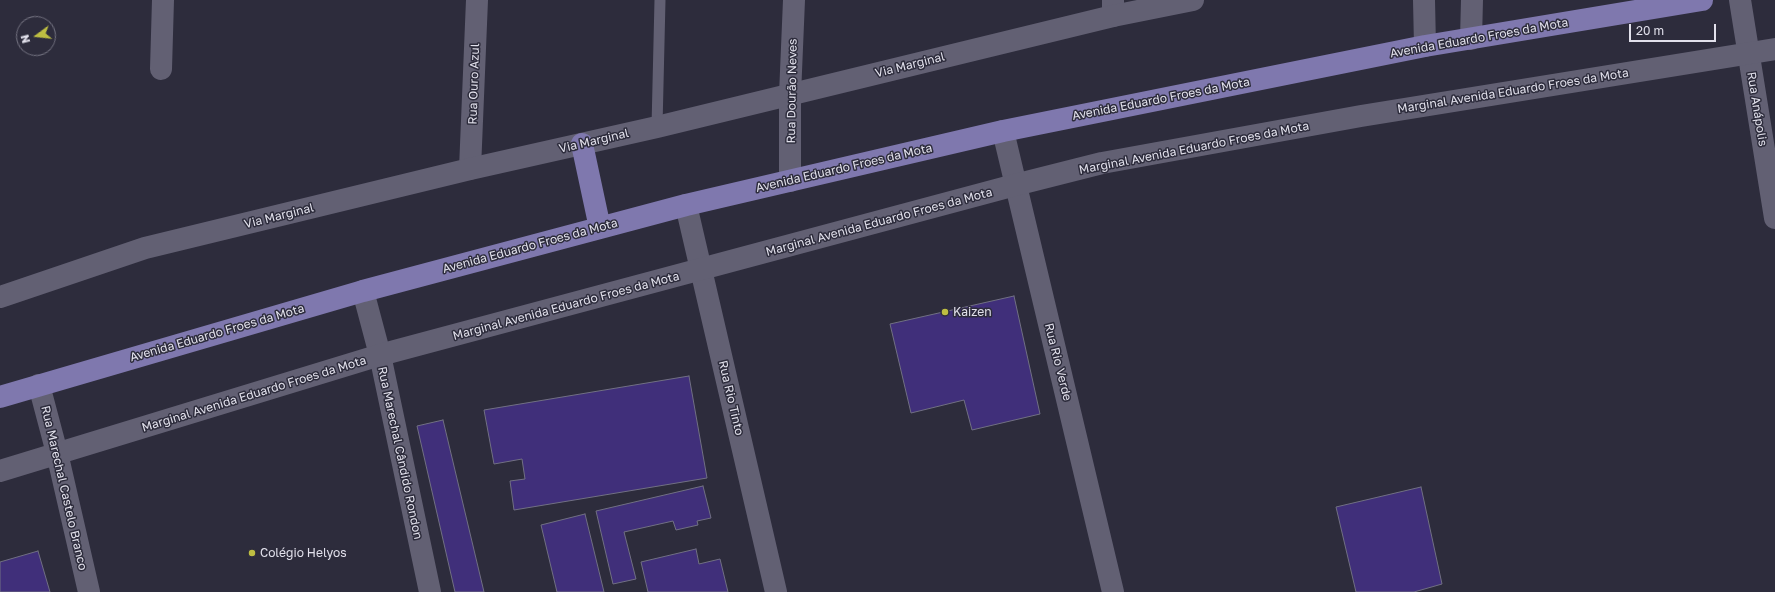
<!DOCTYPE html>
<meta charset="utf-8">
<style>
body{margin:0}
#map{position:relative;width:1775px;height:592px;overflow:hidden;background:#2d2c3c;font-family:"Golos Text",sans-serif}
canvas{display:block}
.north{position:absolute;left:16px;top:16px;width:40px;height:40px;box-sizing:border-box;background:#2d2c3c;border:1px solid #757482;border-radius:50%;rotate:255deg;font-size:11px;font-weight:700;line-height:16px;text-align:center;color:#e2e1ec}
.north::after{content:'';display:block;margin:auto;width:14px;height:18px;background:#bebe42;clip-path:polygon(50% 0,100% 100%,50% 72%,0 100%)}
.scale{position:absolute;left:1629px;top:24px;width:87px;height:18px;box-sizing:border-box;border:2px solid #e2e1ec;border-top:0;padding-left:5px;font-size:12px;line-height:14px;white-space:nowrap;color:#e2e1ec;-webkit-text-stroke:3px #2d2c3c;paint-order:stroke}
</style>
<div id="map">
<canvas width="1775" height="592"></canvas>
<div class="north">N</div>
<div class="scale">20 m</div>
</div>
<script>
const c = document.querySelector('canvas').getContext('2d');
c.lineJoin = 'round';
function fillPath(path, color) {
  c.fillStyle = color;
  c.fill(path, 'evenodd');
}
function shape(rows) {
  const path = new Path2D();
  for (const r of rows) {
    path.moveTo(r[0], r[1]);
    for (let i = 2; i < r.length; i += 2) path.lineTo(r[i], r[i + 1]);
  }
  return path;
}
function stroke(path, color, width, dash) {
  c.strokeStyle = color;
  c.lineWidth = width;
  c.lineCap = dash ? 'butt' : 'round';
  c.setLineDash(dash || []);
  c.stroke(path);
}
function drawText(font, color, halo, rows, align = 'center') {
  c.font = font + ' "Golos Text",sans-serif';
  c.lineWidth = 3;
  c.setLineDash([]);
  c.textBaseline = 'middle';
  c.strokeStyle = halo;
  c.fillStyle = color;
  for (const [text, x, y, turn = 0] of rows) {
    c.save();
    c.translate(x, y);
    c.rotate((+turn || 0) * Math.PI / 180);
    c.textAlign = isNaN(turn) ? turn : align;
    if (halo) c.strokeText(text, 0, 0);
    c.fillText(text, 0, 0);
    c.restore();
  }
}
const building = shape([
 [1014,296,1040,414,972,430,964,400,911,413,890,324,1014,296],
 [689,376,707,478,514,510,510,481,525,479,522,459,494,464,484,410,689,376],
 [443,420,484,592,455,592,417,426,443,420],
 [703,486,711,518,697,521,698,525,676,530,673,521,624,532,636,579,613,584,596,511,703,486],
 [1421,487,1442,584,1414,592,1356,592,1336,507,1421,487],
 [585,514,604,592,557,592,541,525,585,514],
 [696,549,699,564,720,559,728,592,648,592,641,562,696,549],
 [38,551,50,592,0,592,0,562,38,551]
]);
const service = shape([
 [657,127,660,0]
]);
const minor = shape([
 [1424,0,1425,46],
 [1740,0,1775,218],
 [1113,16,1113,0],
 [1471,39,1472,0],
 [161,69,163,0],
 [1003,131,1113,592],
 [470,169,477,0],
 [790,181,790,95,794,0],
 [686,205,776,592],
 [363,291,380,355,430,592],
 [39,385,57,453]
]);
const tertiary = shape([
 [0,297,145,248,470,169,657,127,1113,16,1193,0],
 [57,453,89,592],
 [0,471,380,355,1015,185,1102,163,1361,116,1775,49]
]);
const trunk = shape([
 [582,144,600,228],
 [0,397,363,291,686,205,1003,131,1425,46,1702,0]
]);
const markers = [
 [945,312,4,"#bebe42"],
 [252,553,4,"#bebe42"]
];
const streetNames = [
 ["Avenida Eduardo Froes da Mota",1479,38,-10],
 ["Via Marginal",910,65,-14],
 ["Rua Ouro Azul",474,84,-88],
 ["Rua Dourão Neves",792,91,-89],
 ["Marginal Avenida Eduardo Froes da Mota",1513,91,-9],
 ["Avenida Eduardo Froes da Mota",1161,99,-11],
 ["Rua Anápolis",1757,109,81],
 ["Via Marginal",594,141,-13],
 ["Marginal Avenida Eduardo Froes da Mota",1194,148,-11],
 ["Avenida Eduardo Froes da Mota",844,168,-13],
 ["Via Marginal",279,216,-14],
 ["Marginal Avenida Eduardo Froes da Mota",879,222,-15],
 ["Avenida Eduardo Froes da Mota",530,246,-15],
 ["Marginal Avenida Eduardo Froes da Mota",566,306,-15],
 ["Avenida Eduardo Froes da Mota",217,333,-16],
 ["Rua Rio Verde",1058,362,76],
 ["Marginal Avenida Eduardo Froes da Mota",254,394,-17],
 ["Rua Rio Tinto",731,398,77],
 ["Rua Marechal Cândido Rondon",400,453,78],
 ["Rua Marechal Castelo Branco",64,488,77]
];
const poiNames = [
 ["Kaizen",953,312],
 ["Colégio Helyos",260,553]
];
fillPath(building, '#402f7a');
stroke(building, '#717083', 1);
stroke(service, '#626073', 11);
stroke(minor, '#626073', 22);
stroke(tertiary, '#626073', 22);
stroke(trunk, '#7f78ae', 22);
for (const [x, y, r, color] of markers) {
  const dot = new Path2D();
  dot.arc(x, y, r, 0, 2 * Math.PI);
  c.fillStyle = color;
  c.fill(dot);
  stroke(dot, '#2d2c3c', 1.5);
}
drawText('12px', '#e2e1ec', '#2d2c3c', streetNames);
drawText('12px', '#e2e1ec', '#2d2c3c', poiNames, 'left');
</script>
